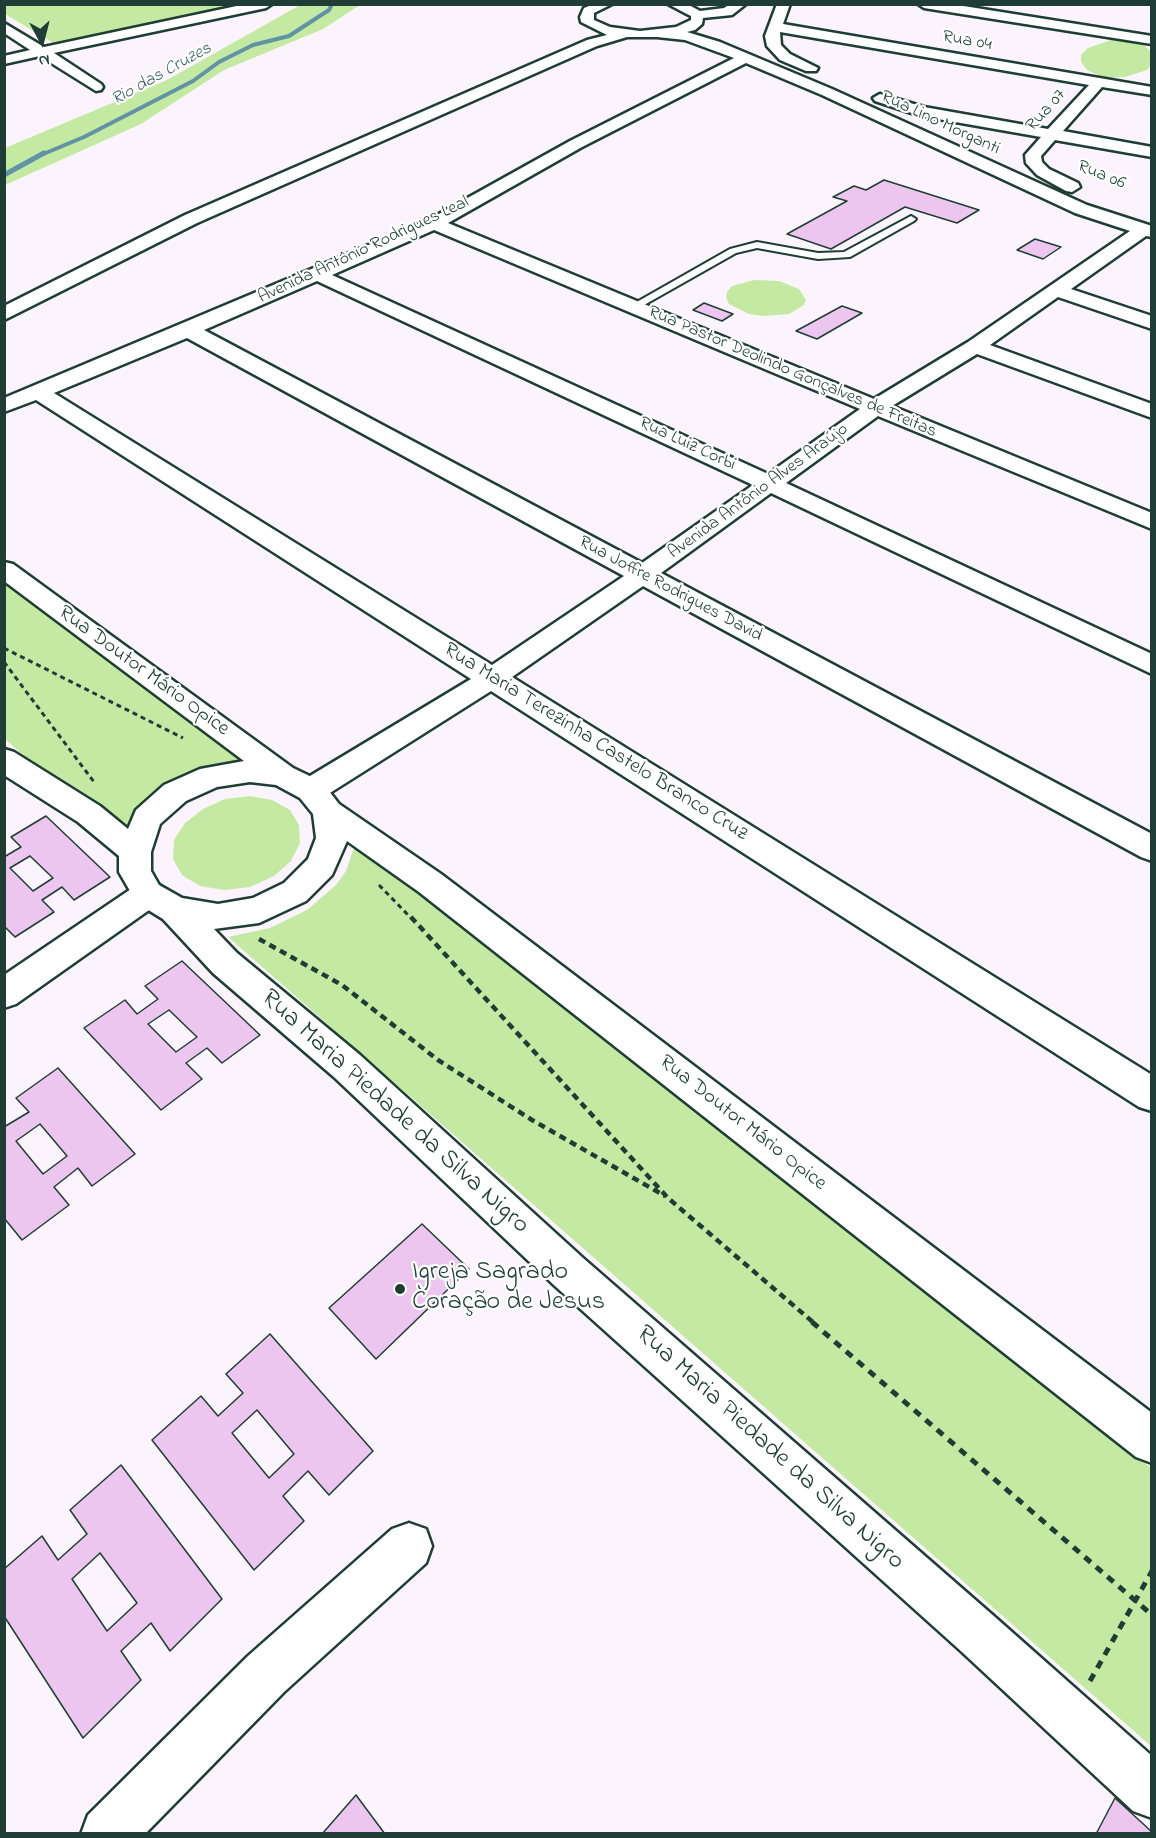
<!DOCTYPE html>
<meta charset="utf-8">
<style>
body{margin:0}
#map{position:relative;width:1156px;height:1838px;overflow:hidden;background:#fbf4fc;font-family:"Indie Flower",sans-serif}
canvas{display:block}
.frame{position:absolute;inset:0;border:6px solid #1f3d34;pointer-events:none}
.north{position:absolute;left:12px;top:12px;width:60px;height:60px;-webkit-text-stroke:4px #fff;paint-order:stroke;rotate:173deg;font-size:16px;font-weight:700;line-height:24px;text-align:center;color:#1f3d34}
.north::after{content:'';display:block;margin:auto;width:21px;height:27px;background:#1f3d34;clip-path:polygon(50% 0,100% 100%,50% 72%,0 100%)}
</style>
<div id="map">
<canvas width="1156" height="1838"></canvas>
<div class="frame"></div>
<div class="north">N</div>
</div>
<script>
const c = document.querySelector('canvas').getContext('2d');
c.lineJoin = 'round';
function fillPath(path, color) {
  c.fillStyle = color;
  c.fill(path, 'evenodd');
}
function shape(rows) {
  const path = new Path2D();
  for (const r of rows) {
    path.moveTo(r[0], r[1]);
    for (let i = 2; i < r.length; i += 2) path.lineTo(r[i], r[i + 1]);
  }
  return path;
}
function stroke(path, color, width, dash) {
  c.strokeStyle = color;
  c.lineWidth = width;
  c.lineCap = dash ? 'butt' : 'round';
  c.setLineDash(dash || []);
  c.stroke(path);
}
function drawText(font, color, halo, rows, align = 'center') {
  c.font = font + ' "Indie Flower",sans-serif';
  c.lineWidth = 4.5;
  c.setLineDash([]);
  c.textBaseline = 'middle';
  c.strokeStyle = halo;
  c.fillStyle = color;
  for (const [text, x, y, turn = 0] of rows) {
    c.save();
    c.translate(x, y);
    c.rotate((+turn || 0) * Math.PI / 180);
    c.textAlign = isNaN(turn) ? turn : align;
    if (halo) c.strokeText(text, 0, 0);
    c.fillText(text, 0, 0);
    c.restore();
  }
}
const green = shape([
 [302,4,360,5,323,29,224,70,141,124,5,185,5,148,167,80],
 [4,5,256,5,60,47,5,14],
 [1123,39,1141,42,1151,52,1151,65,1147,70,1125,77,1104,78,1087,70,1081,62,1081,55,1088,48,1111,40],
 [754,280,779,281,799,289,806,300,804,305,789,314,763,316,749,314,729,304,726,298,727,292,732,286],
 [4,581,249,763,133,818,121,843,5,739],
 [250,796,272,800,290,810,299,825,300,843,291,861,274,876,250,887,224,890,200,886,182,875,173,859,174,840,185,823,203,809,225,799],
 [356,842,1151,1468,1151,1746,228,937,270,928,307,910,336,885,346,871]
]);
const streamFar1 = shape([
 [41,155,84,137,193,81,219,62,253,45,289,36,329,10,332,4]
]);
const stream = shape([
 [4,175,44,153]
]);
const building = shape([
 [884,180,979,210,957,223,905,207,831,249,787,234,847,201,833,197,854,186,866,190,884,180],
 [1035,239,1061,247,1043,259,1017,250,1035,239],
 [704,303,733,314,722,321,693,310,704,303],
 [842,306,862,313,817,339,796,331,842,306],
 [46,816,110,877,74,900,62,887,42,900,54,912,15,937,4,926,4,857,21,847,11,837,46,816],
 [30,856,53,878,33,891,10,868,30,856],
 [182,961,260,1035,222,1063,207,1048,186,1063,202,1079,161,1110,84,1028,125,1000,137,1014,158,999,145,986,182,961],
 [169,1010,197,1037,176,1052,148,1024,169,1010],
 [58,1068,135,1154,92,1186,78,1168,54,1187,69,1205,22,1240,4,1218,4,1127,29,1112,16,1098,58,1068],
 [40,1124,67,1156,43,1174,16,1141,40,1124],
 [422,1224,469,1269,376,1359,329,1308,422,1224],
 [270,1334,373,1451,329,1495,308,1471,283,1496,304,1521,254,1570,152,1440,201,1396,218,1416,243,1393,226,1374,270,1334],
 [257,1410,294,1454,269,1478,232,1433,257,1410],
 [121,1465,222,1599,170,1651,151,1623,121,1651,141,1680,83,1738,4,1616,4,1569,42,1536,58,1560,87,1534,70,1510,121,1465],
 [100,1553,137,1603,107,1631,72,1579,100,1553],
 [356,1795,385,1834,322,1834,356,1795],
 [1115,1798,1152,1832,1152,1834,1096,1834,1115,1798]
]);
const pathFar2 = shape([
 [4,648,183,738],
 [4,662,94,782],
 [379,885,412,919]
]);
const pathFar1 = shape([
 [411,917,668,1198,814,1323],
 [259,939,342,985,438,1060,532,1120,665,1196]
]);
const path = shape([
 [812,1322,1152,1615],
 [1090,1681,1152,1571]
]);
const lane = shape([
 [911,216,916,219,914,221,850,257,818,259,757,248,736,253,637,309,633,310,628,307,730,249,757,242,818,253,844,252,911,216]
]);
const street = shape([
 [246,4,272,4,266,8,54,53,101,84,103,87,101,90,96,91,40,56,4,64,4,56,30,50,4,33,4,23,44,47,246,4],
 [594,4,612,4,594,13,594,20,610,27,640,31,676,27,691,20,691,16,685,13,668,4,687,4,700,11,724,8,730,4,746,4,732,15,703,18,702,24,695,30,687,32,720,42,832,89,1087,205,1152,226,1152,237,1146,236,1071,289,1152,316,1152,329,1058,297,990,345,1152,404,1152,418,977,354,892,406,1152,513,1152,529,878,416,786,483,1152,654,1152,674,771,493,661,573,1152,834,1152,861,1141,857,643,586,512,677,1152,1075,1152,1111,1139,1107,491,691,322,798,311,801,300,798,296,790,300,782,471,679,36,400,4,412,4,398,428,220,570,141,734,58,685,40,657,37,627,37,597,46,197,223,4,320,4,306,185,215,587,40,607,35,581,22,580,17,584,8,594,4],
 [746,63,822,95,1075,213,1130,231,968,342,874,399,448,223,582,147,746,63],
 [434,230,860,409,768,474,332,275,434,230],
 [317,281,753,485,642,563,204,330,317,281],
 [187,338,624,576,492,665,54,393,187,338],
 [777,4,790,4,783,24,1152,87,1152,95,1102,87,1063,131,1152,147,1152,157,1055,140,1041,156,1042,162,1049,169,1078,183,1080,187,1072,192,1066,191,1037,175,1026,163,1025,155,1041,137,921,116,875,101,873,98,880,94,924,107,1048,129,1089,85,780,32,781,45,790,54,818,68,816,71,806,71,780,60,767,46,765,36,777,4],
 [918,4,951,4,1152,36,1152,44,924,8,918,4],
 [148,881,159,885,164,894,159,903,16,1004,4,1008,4,975,137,885,148,881],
 [409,1523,426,1529,432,1546,426,1563,284,1692,145,1834,81,1834,88,1815,248,1656,392,1529,409,1523]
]);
const secondary = shape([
 [4,562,13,564,293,768,322,782,339,804,441,874,1152,1413,1152,1463,1136,1457,419,892,347,841,332,875,306,901,259,923,214,929,237,953,360,1055,583,1258,996,1618,1152,1756,1152,1818,1133,1811,962,1652,555,1286,334,1077,213,973,163,919,137,903,119,872,119,856,78,822,4,775,4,749,14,752,100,806,128,829,136,810,164,785,200,769,244,761,4,581,4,562],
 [250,782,276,785,300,798,313,814,316,838,308,859,284,883,253,898,218,904,182,898,159,885,151,871,151,852,160,824,186,801,217,787,250,782]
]);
const markers = [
 [400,1289,6,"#1f3d34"]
];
const farStreetnames = [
 ["Rua 04",967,42,10],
 ["Rua 07",1047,111,-48],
 ["Rua Lino Morganti",940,124,25],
 ["Rua 06",1101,176,22],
 ["Avenida Antônio Rodrigues Leal",364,251,-25],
 ["Rua Pastor Deolindo Gonçalves de Freitas",792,373,23],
 ["Rua Luiz Corbi",687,445,25],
 ["Avenida Antônio Alves Araújo",759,492,-36],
 ["Rua Joffre Rodrigues David",670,590,28]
];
const farWaternames = [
 ["Rio das Cruzes",162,75,-29]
];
const streetNames = [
 ["Rua Doutor Mário Opice",143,672,36],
 ["Rua Maria Terezinha Castelo Branco Cruz",595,743,32],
 ["Rua Doutor Mário Opice",742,1124,38]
];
const nearStreetnames = [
 ["Rua Maria Piedade da Silva Nigro",394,1113,42],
 ["Rua Maria Piedade da Silva Nigro",769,1449,42]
];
const nearPoinames = [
 ["Igreja Sagrado",412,1274],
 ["Coração de Jesus",412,1304]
];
fillPath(green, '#c3e9a3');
stroke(streamFar1, '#6293a5', 4);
stroke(stream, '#6293a5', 5);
fillPath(building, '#edc6ef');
stroke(building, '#1f3d34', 1.5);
stroke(lane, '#1f3d34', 4);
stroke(street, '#1f3d34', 5);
stroke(secondary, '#1f3d34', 5);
stroke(pathFar2, '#1f3d34', 3, [5, 4]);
stroke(pathFar1, '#1f3d34', 4.5, [7, 5]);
stroke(path, '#1f3d34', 5, [8, 7]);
fillPath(lane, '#fff');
fillPath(street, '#fff');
fillPath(secondary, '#fff');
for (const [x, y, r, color] of markers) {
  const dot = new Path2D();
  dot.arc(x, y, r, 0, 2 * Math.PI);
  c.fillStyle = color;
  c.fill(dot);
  stroke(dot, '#fff', 2);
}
drawText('18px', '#1f3d34', '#fff', farStreetnames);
drawText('italic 18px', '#3b6163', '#fff', farWaternames);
drawText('21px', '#1f3d34', '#fff', streetNames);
drawText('26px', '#1f3d34', '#fff', nearStreetnames);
drawText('26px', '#1f3d34', '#fff', nearPoinames, 'left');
</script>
